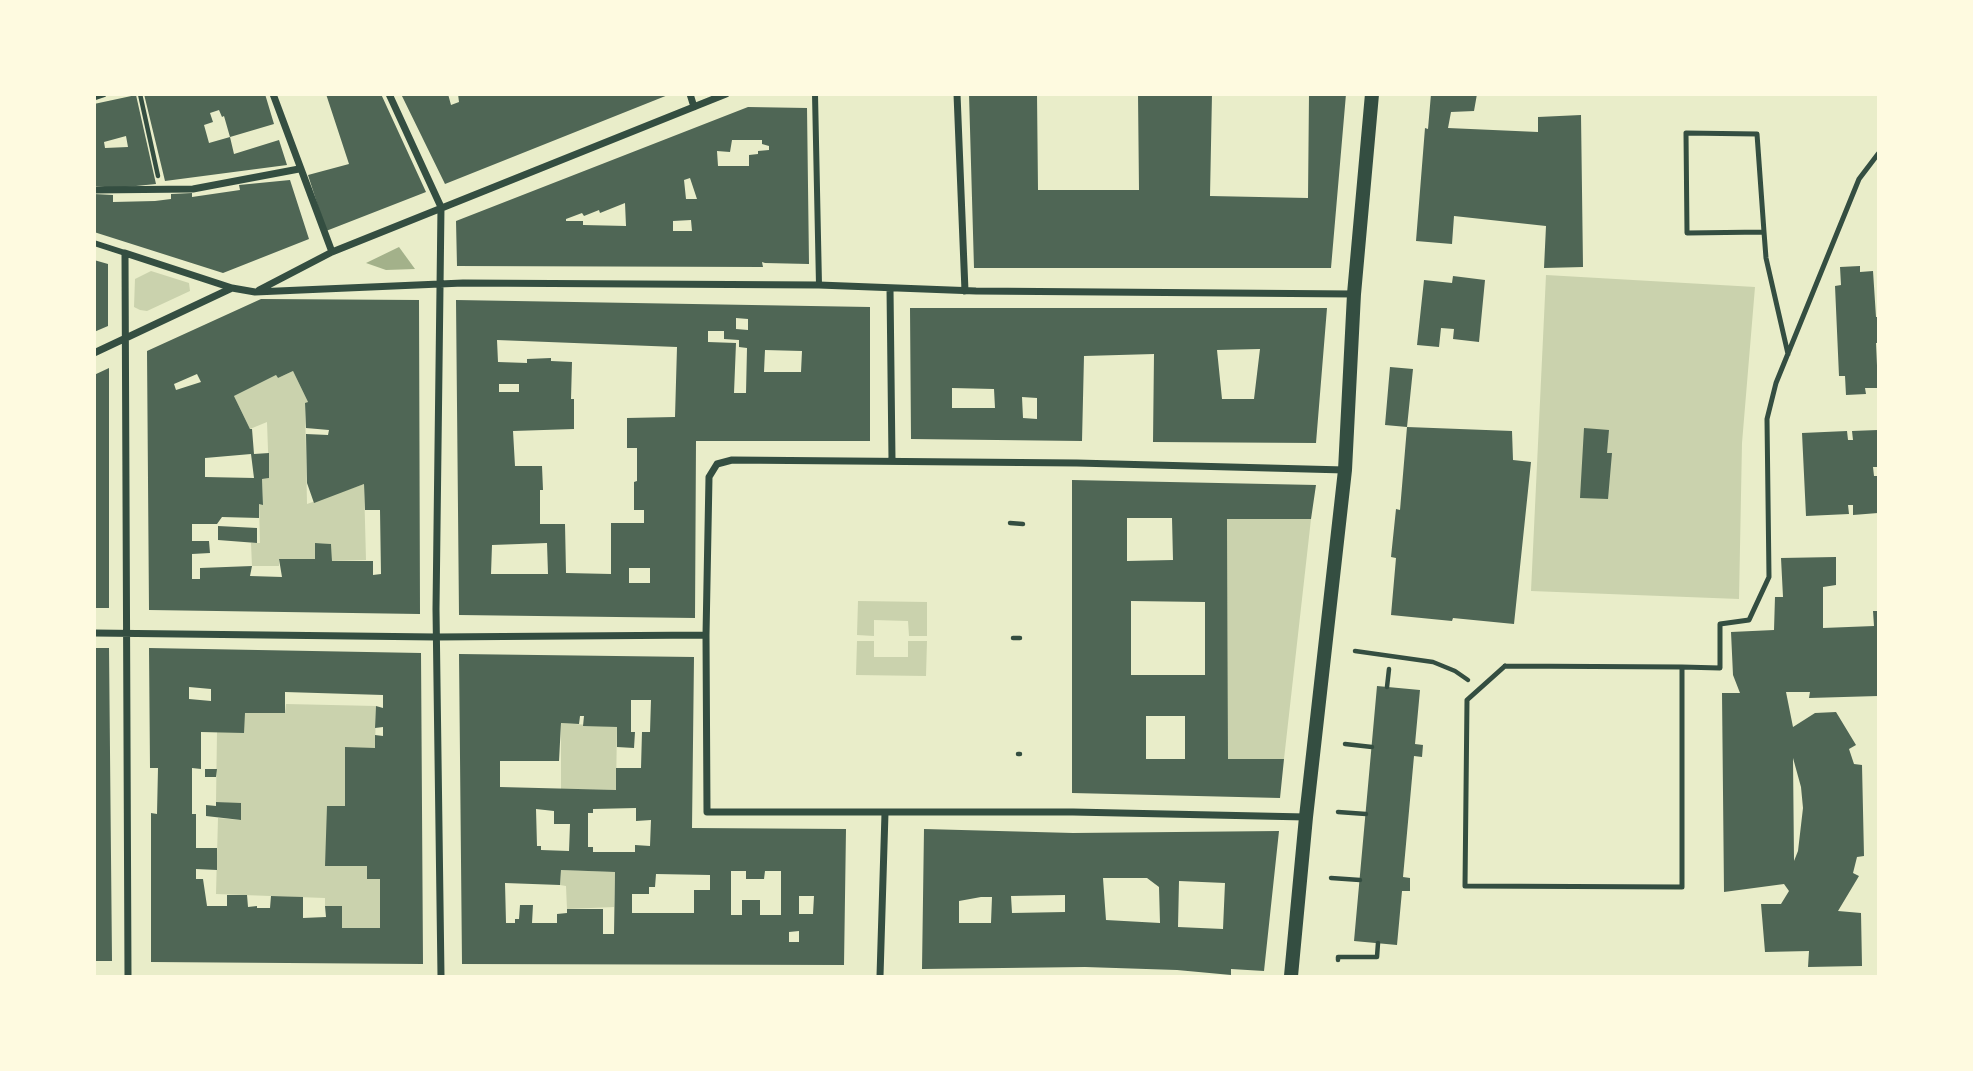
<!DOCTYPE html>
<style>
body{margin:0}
#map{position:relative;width:1973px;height:1071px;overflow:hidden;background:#e9edc9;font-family:Lato,sans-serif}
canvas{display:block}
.frame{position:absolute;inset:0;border:96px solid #fefae0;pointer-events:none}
</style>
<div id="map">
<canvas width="1973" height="1071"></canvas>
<div class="frame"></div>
</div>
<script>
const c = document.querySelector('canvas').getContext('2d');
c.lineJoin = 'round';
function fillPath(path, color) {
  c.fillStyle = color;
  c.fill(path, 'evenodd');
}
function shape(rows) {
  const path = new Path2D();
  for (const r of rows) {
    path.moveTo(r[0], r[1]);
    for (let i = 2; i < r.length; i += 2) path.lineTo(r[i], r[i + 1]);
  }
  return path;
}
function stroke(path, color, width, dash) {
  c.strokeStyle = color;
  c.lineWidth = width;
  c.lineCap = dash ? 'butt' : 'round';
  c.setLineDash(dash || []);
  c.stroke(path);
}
const green = shape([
 [151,271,189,283,190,291,147,311,140,310,134,307,135,279],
 [1546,275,1755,287,1742,443,1739,599,1531,591],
 [293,371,308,402,305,404,307,504,364,484,366,560,332,561,331,544,315,543,315,559,279,560,279,566,252,566,251,543,260,543,259,504,263,504,262,479,269,478,267,422,250,429,234,396,276,375,278,378],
 [1227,519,1311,519,1284,759,1228,759],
 [858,601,927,602,927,636,909,636,908,621,874,620,874,636,857,635],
 [857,641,874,641,874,657,908,657,908,641,927,641,926,676,856,675],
 [286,704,376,706,375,748,345,748,345,806,325,866,367,866,380,879,380,928,342,928,325,906,325,898,216,894,218,818,240,820,241,804,216,802,217,732,245,713,285,713],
 [561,723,617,727,616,790,561,789],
 [561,870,615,872,614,907,567,909,566,886,560,885]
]);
const water = shape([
 [399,247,415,269,386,270,366,263]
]);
const building = shape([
 [144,94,265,94,274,124,230,137,234,154,279,140,287,165,165,181],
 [219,110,222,117,224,116,230,137,209,143,204,125,213,122,210,113],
 [326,94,381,94,426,192,326,231,308,175,349,164],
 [401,94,448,94,451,105,459,102,458,94,668,95,445,184],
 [969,94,1037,94,1038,190,1139,190,1138,94,1212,94,1210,196,1308,198,1309,94,1346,94,1331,268,974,268],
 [1431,94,1477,94,1474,111,1451,112,1448,128,1538,132,1538,117,1581,115,1583,267,1544,268,1546,226,1454,216,1452,244,1416,241,1425,128,1428,129],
 [136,95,156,184,116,188,94,186,94,104],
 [126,136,128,147,105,148,104,142],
 [748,107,807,108,809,264,765,263,762,262,763,267,457,266,456,221],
 [732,140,762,140,762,144,769,146,769,150,758,151,758,154,749,155,749,166,718,166,717,151,730,152],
 [690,178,697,199,686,199,684,180],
 [625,203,626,226,583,225,583,221,566,221,566,219,582,213,584,216,599,210,600,213],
 [691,220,692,231,673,231,673,221],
 [290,180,309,239,223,273,94,232,94,194,113,195,113,202,155,201,171,199,171,194,192,193,192,197,240,190,239,185],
 [94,260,108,264,108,326,94,332],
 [1860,266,1860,272,1873,271,1876,317,1878,317,1878,343,1876,343,1878,388,1865,388,1866,394,1846,395,1845,376,1839,376,1835,286,1841,285,1840,267],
 [1453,276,1485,280,1479,342,1453,339,1454,329,1441,328,1439,347,1417,345,1424,280,1452,283],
 [261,299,419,300,420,614,149,610,147,351],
 [293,371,308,402,305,403,306,428,329,430,328,435,306,434,307,483,314,503,364,484,365,510,380,510,381,574,373,575,373,561,332,561,331,544,315,543,315,559,279,559,282,577,250,576,252,566,200,568,200,579,192,579,192,554,210,553,209,541,192,541,192,524,217,524,222,517,259,518,259,504,263,505,262,479,269,478,269,453,254,454,252,429,250,429,234,396,276,375,278,378],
 [197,374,201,382,176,390,174,384],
 [251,454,254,478,205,477,205,458],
 [456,300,870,307,870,441,696,441,695,618,459,615],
 [736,318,748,319,748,330,736,329],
 [708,331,724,331,724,339,739,340,739,347,747,348,746,393,734,393,736,343,708,342],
 [497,340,677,347,675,417,627,418,627,448,637,448,637,481,634,482,634,510,644,510,644,523,611,523,611,574,566,573,565,524,540,524,540,490,543,490,542,466,515,466,513,431,574,429,574,399,571,399,572,362,551,361,551,358,527,359,527,363,498,362],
 [765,350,802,351,801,372,764,372],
 [499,384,519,384,519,392,499,392],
 [547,543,548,574,491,574,492,545],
 [629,568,650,568,650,583,629,583],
 [910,308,1327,308,1316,443,1153,442,1154,354,1084,356,1082,441,911,439],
 [1260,349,1254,399,1222,399,1217,350],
 [952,388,994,389,995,408,952,408],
 [1022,397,1037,398,1037,419,1023,418],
 [1390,367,1413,369,1407,427,1512,431,1513,460,1531,462,1514,624,1453,618,1452,621,1391,615,1396,558,1391,557,1396,509,1400,510,1407,427,1385,425],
 [109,368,109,608,94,608,94,375],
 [1584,428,1609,430,1607,453,1612,453,1608,499,1580,498],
 [1878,430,1878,467,1873,467,1874,476,1878,476,1878,513,1853,515,1853,505,1848,505,1849,514,1806,516,1802,433,1847,431,1848,440,1853,440,1852,431],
 [1072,480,1316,485,1311,519,1227,519,1228,759,1284,759,1280,798,1072,793],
 [1127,518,1172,518,1173,560,1127,561],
 [1131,601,1205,602,1205,675,1131,675],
 [1146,716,1185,716,1185,759,1146,759],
 [218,526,257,528,257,543,218,540],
 [1836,557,1836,585,1823,587,1823,628,1874,626,1873,611,1878,611,1878,696,1809,698,1810,692,1786,692,1793,727,1815,713,1836,712,1856,745,1849,749,1854,764,1862,765,1864,856,1857,857,1853,873,1859,876,1838,911,1861,913,1862,966,1808,967,1809,951,1765,952,1761,904,1781,904,1789,891,1784,884,1724,892,1722,693,1740,693,1733,675,1731,632,1774,630,1775,597,1783,597,1781,558],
 [1793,758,1801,787,1803,808,1798,851,1794,861],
 [94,648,109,648,112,961,94,961],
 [149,648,421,653,423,964,151,962,151,813,157,814,158,768,150,768],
 [189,687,211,689,211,701,189,699],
 [285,692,383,695,383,708,376,706,375,728,383,727,383,736,375,735,375,748,345,747,345,806,327,806,325,866,367,866,367,879,380,879,380,928,342,928,342,906,325,906,326,917,303,918,303,897,271,896,270,908,257,908,257,906,248,907,247,895,227,895,227,906,207,906,203,879,196,879,196,869,217,870,217,848,196,848,196,814,192,814,192,768,201,769,201,732,244,733,245,713,285,713],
 [459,654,694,657,692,828,846,829,844,965,462,964],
 [631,700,651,700,650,732,642,732,641,768,616,768,616,790,500,787,500,761,559,761,561,723,579,724,580,716,584,716,583,726,617,727,617,747,634,748,635,732,631,732],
 [636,808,636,821,651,820,650,846,635,845,635,852,593,852,593,847,588,847,588,813,593,813,593,809],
 [536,809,554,811,554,824,570,824,569,851,541,850,541,846,537,846],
 [561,870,615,872,614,934,603,934,603,909,567,909,567,913,557,914,557,923,532,923,533,905,520,905,519,919,515,919,515,923,506,923,505,883,560,885],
 [731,871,746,871,746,879,764,879,765,871,781,871,781,915,760,915,760,900,742,900,742,915,731,915],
 [656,874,710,875,710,890,694,890,694,913,632,913,632,894,649,894,649,887,655,887],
 [799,896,814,896,813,914,799,914],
 [799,931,799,942,789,942,789,932],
 [1377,686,1420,690,1415,744,1423,745,1422,757,1414,756,1403,877,1410,878,1410,891,1402,891,1397,945,1354,941],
 [205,769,217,769,216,777,205,777],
 [216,802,241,803,241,820,206,816,206,805,216,806],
 [924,829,1073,833,1279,831,1264,971,1231,969,1231,975,1177,970,1085,967,922,969],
 [1103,878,1147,878,1159,887,1160,923,1106,920],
 [1179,881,1225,883,1223,929,1178,927],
 [1065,895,1065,912,1012,913,1011,896],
 [981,897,992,897,991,923,959,923,959,901]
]);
const path = shape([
 [140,94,158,176],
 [1010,523,1023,524],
 [1013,638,1020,638],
 [1355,651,1433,662,1455,671,1468,680],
 [1387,687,1389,669],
 [1345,744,1372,747],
 [1018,754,1020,754],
 [1338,812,1366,814],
 [1331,878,1360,880],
 [1338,960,1338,957,1377,957,1378,943]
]);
const service = shape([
 [1764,232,1687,233,1686,133,1757,134,1764,232,1766,258,1788,354],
 [1505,666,1682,667,1682,887,1465,886,1467,700,1505,666],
 [1682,667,1720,668,1720,624,1749,620,1769,577,1767,419,1776,383,1859,179,1878,154]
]);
const pedestrian = shape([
 [815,94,819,285],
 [94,243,125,253]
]);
const minor = shape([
 [273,94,332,252],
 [389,94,441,207,436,609,441,976],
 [690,94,694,107],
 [957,94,965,291],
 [94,97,103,94],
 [94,190,193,189,299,169],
 [890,288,892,460],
 [259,290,332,252,726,94],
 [94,353,232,288,255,292,463,283,819,285,976,291,1354,294],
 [94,633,436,637,706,635],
 [1306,817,1073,812,707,812,706,635,709,477,717,464,732,460,1077,463,1345,470],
 [128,976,125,253,232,288],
 [880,976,885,813]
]);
const secondary = shape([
 [1291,976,1306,817,1345,470,1354,294,1372,94]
]);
fillPath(green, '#cad2ad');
fillPath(water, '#a3b18a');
fillPath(building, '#4f6655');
stroke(path, '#344e41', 4.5);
stroke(service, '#344e41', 5);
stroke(pedestrian, '#344e41', 6);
stroke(minor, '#344e41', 7);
stroke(secondary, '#344e41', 14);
</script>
